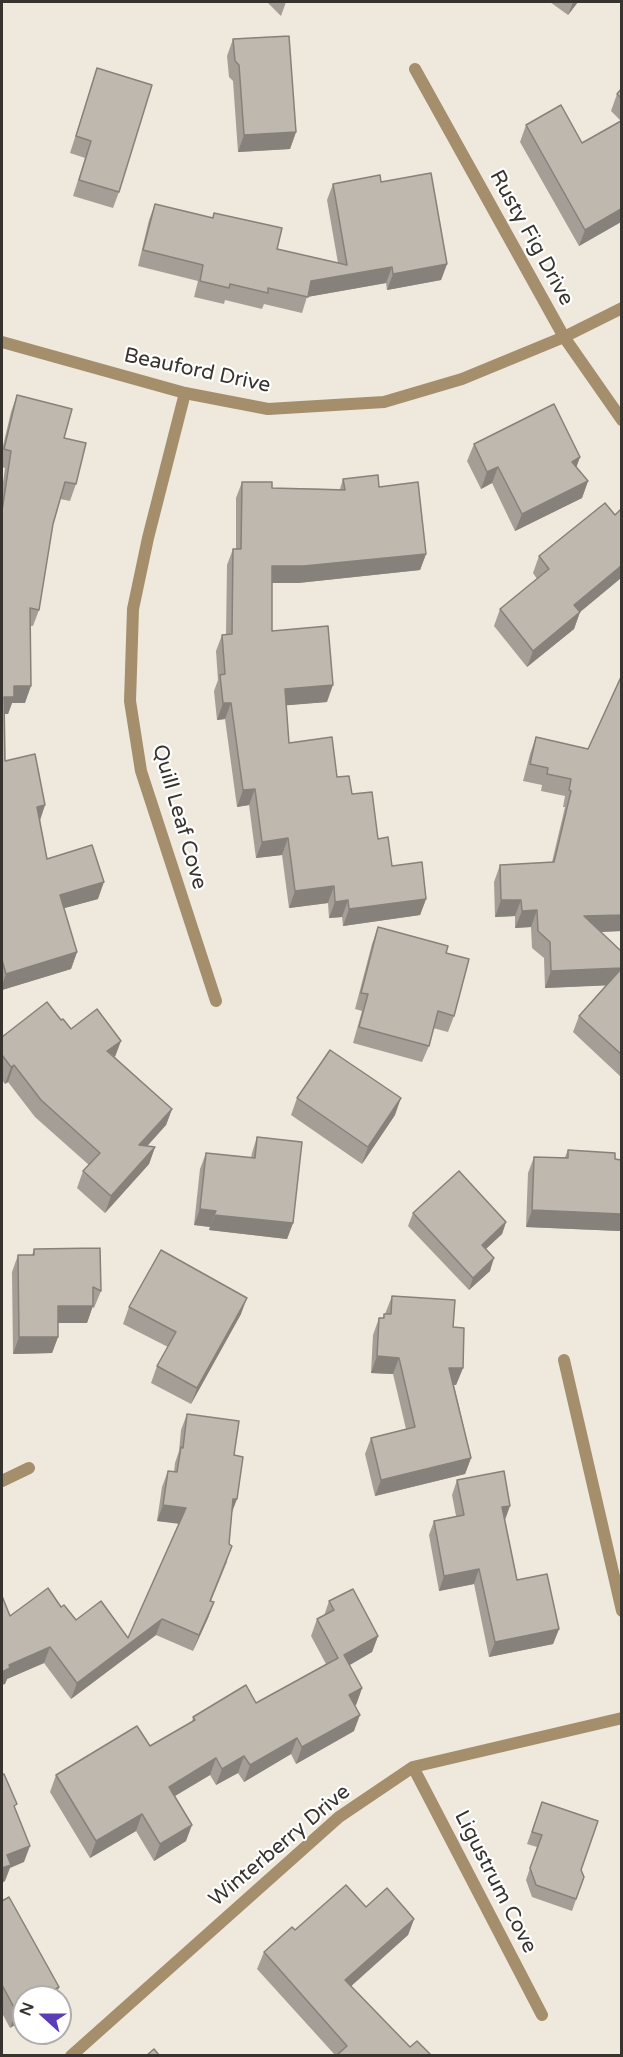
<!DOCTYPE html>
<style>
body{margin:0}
#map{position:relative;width:623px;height:2057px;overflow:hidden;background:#efe8dd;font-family:"Varela Round",sans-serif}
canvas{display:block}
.frame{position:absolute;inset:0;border:3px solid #373430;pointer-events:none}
.north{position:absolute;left:12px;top:1985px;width:60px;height:60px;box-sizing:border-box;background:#fff;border:2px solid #afaeac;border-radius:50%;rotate:291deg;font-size:16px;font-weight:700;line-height:24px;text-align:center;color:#373430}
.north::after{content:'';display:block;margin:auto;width:21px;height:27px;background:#5b3eb6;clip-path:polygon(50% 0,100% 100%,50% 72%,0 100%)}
</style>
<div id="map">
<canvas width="623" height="2057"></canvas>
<div class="frame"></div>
<div class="north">N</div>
</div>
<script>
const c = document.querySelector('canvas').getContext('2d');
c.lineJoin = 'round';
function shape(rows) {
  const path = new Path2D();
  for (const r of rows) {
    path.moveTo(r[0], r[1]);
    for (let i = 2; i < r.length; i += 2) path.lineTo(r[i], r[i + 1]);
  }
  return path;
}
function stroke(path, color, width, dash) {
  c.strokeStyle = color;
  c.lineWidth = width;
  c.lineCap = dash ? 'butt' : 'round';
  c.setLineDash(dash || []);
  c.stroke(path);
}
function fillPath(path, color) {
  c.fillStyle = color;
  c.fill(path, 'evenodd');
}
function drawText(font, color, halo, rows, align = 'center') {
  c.font = font + ' "Varela Round",sans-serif';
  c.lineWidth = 4.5;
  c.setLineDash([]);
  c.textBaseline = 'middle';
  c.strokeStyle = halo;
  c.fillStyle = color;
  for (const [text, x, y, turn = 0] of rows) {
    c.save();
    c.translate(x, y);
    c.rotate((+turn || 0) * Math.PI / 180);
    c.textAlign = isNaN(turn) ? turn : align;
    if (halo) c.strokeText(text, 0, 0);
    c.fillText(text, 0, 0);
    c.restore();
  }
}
const minor = shape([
 [415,69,564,337,622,420],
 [185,393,148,538,133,609,130,701,141,771,216,1001],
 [564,1360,622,1611],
 [2,1481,29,1468],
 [413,1767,542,2015],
 [71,2056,339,1817,413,1767,622,1718]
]);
const tertiary = shape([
 [2,342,185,393,268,409,384,402,462,379,564,337,622,308]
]);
const wall = shape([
 [267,2,286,2,281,16],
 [550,2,578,2,568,15],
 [233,39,296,132,290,149,238,152,233,81,229,77,227,56],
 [97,68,119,192,113,208,73,196,85,158,70,153],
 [621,89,621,222,579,246,520,142,526,125,582,143,621,121,611,111,617,94],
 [381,182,447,264,441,280,387,290,386,283,307,297,302,313,264,304,262,309,225,300,224,304,194,297,198,281,138,266,149,220,155,204,213,218,214,213,277,249,338,263,327,200,333,184],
 [17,395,64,438,76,484,70,501,60,499,53,524,39,610,33,626,30,626,25,703,12,703,8,714,4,714,5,761,45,805,40,821,47,859,98,899,64,908,77,952,71,969,2,990,2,490,5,468,2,467,2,450,11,412],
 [474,444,580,457,576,467,588,481,582,498,515,531,492,483,481,489,467,461],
 [343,479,379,487,426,554,420,570,298,583,272,583,272,631,327,702,286,705,289,743,337,777,352,794,378,839,392,866,426,899,420,915,343,926,342,917,329,918,328,903,289,908,282,855,256,858,249,805,237,807,225,719,217,720,214,691,218,680,216,651,222,635,226,634,227,565,233,549,236,549,236,498,242,482,272,488,340,489],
 [615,515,621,578,580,612,574,629,527,667,494,626,500,609,537,579,533,573,539,556],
 [621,677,621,931,601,932,621,951,621,1077,573,1032,579,1016,606,985,545,988,544,958,532,948,531,927,515,928,515,916,495,917,494,882,500,865,552,862,565,807,563,807,565,796,541,791,542,785,523,781,530,754,536,737,588,749],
 [378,927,446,953,454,1016,448,1032,433,1028,429,1046,422,1062,353,1043,362,1011,355,1009,372,944],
 [61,1020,71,1029,115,1057,172,1109,166,1125,147,1146,155,1147,149,1164,105,1213,77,1188,83,1171,89,1165,35,1117,8,1082,5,1084,2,1080,2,1037],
 [297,1098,395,1115,362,1164,291,1115],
 [257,1137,293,1223,287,1239,209,1230,210,1227,194,1225,200,1169,206,1153,251,1158,252,1153],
 [568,1150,615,1159,620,1231,526,1227,528,1173,534,1157,565,1157],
 [413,1213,506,1222,502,1234,486,1249,490,1271,469,1290,408,1226],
 [34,1249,101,1291,94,1308,92,1307,87,1323,58,1323,58,1337,52,1353,13,1354,12,1272,18,1255,32,1255],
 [392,1296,453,1327,463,1368,456,1385,454,1385,471,1458,465,1474,375,1496,365,1454,371,1438,406,1429,393,1374,371,1373,373,1335,379,1318,383,1318,384,1314,385,1314],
 [129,1307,241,1314,191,1404,151,1383,157,1366,168,1347,123,1324],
 [187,1414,234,1455,232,1514,227,1562,211,1601,214,1602,208,1618,193,1651,156,1635,71,1699,44,1663,7,1679,5,1684,10,1616,61,1607,76,1620,128,1638,179,1523,157,1521,162,1487,168,1471,174,1472,175,1463,179,1451,181,1430],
 [457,1480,505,1520,517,1580,559,1629,553,1644,489,1657,474,1584,439,1591,429,1535,434,1521,456,1516,452,1495],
 [329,1601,378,1636,372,1652,349,1665,362,1688,356,1705,354,1705,354,1731,296,1764,291,1754,244,1782,238,1773,216,1785,210,1775,175,1796,186,1841,154,1861,136,1831,90,1858,50,1792,56,1775,150,1746,192,1722,193,1717,256,1703,326,1664,311,1636,317,1619,324,1616],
 [542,1802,584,1877,572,1911,532,1897,526,1880,537,1847,527,1844],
 [2,1901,59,1987,55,1997,24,1997,10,2028,2,2013],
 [414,1919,408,1935,351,1986,410,2047,431,2055,335,2055,257,1969,264,1952,295,1930]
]);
const shadedWall = shape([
 [573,2,578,2,568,15],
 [296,132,290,149,238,152,244,135],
 [621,209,621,222,579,246,585,230],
 [447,264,441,280,387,290,393,274],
 [392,267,386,283,307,297,311,281],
 [580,457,574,474,572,462],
 [498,467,492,483,481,489,487,472],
 [588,481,582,498,515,531,522,514],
 [426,554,420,570,298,583,266,583,272,566],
 [621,566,621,578,568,622,574,605],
 [580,612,574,629,527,667,533,651],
 [333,685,327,702,279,706,285,689],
 [14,686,31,686,25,703,12,703,8,714,2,714,4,697],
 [223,703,231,703,225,719,217,720],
 [255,789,249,805,237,807,243,790],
 [45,805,39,822,37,807],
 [288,838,282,855,256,858,262,842],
 [104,882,98,899,54,911,60,895],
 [334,886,328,903,289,908,295,891],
 [426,899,420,915,343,926,349,909],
 [348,900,342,917,329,918,335,902],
 [501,900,521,900,515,916,495,917],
 [537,910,531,927,515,928,522,911],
 [621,915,621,931,578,933,584,916],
 [77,952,71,969,2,990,2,985,6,974],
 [621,968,616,985,545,988,551,971],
 [121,1041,115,1057,107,1051],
 [14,1065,8,1082,5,1084,11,1067],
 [401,1098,395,1115,362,1164,368,1147],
 [172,1109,166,1125,133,1162,139,1145],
 [155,1147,149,1164,105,1213,111,1196],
 [200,1209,216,1211,210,1227,194,1225],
 [532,1210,621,1214,621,1225,620,1231,526,1227],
 [214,1215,293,1223,287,1239,209,1230],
 [506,1222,502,1234,477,1257,482,1245],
 [494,1258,490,1271,469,1290,473,1278],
 [247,1298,241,1314,191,1404,197,1388],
 [58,1306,93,1306,87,1323,52,1323],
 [19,1337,58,1337,52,1353,13,1354],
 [377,1356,399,1358,393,1374,371,1373],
 [449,1368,463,1368,456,1385,443,1384],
 [471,1458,465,1474,375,1496,381,1480],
 [233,1499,237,1499,231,1515],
 [163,1505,186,1508,180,1524,157,1521],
 [510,1506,505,1520,502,1507],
 [479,1569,474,1584,439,1591,444,1576],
 [214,1602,208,1618,193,1651,199,1635],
 [162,1619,156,1635,71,1699,77,1683],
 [559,1629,553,1644,489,1657,495,1642],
 [378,1636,372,1652,338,1672,344,1655],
 [50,1647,44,1663,7,1679,5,1684,2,1685,2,1672,9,1665],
 [362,1688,356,1705,343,1712,349,1695],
 [360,1715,354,1731,296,1764,302,1747],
 [297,1738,291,1754,244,1782,250,1765],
 [244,1756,238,1773,216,1785,222,1769],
 [216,1758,210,1775,163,1803,169,1787],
 [142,1814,136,1831,90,1858,96,1841],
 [192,1825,186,1841,154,1861,160,1844],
 [30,1846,24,1862,10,1868,5,1881,2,1883,2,1868,7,1855],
 [414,1919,408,1935,339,1997,345,1980],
 [59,1987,55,1997,41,1997],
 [24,2007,24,2020,10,2028,16,2011]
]);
const building = shape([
 [289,36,296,132,244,135,239,65,235,61,233,39,289,36],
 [97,68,152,85,119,192,79,180,91,141,76,136,97,68],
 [621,89,621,98,617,94,621,89],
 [561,105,582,143,621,121,621,209,585,230,526,125,561,105],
 [431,173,447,264,393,274,392,267,311,281,308,297,268,288,268,293,230,284,229,288,200,281,203,265,143,250,155,204,213,218,214,213,282,228,277,249,347,265,333,184,380,175,381,182,431,173],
 [17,395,72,409,64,438,86,443,76,484,65,482,53,524,39,610,30,608,31,686,14,686,14,697,4,697,5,761,35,754,45,805,37,807,47,859,92,845,104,882,60,895,77,952,6,974,2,960,2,511,11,451,4,449,17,395],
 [554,404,580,457,572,462,588,481,522,514,498,467,487,472,474,444,554,404],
 [378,475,379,487,418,482,426,554,304,566,272,566,272,631,328,626,333,685,285,689,289,743,332,737,337,777,349,776,352,794,372,792,378,839,388,837,392,866,422,862,426,899,349,909,348,900,335,902,334,886,295,891,288,838,262,842,255,789,243,790,231,703,223,703,220,675,225,674,222,635,232,634,233,549,241,549,242,482,272,482,272,488,345,490,343,479,378,475],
 [605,503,615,515,620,510,621,512,621,566,574,605,580,612,533,651,500,609,549,569,539,556,605,503],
 [621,677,621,915,584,916,621,951,621,968,551,971,550,942,538,931,537,910,522,911,521,900,501,900,500,865,554,862,571,791,569,790,571,779,547,774,548,768,530,764,536,737,588,749,621,677],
 [378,927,448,946,446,953,469,959,454,1016,438,1011,429,1046,359,1027,368,994,361,993,378,927],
 [621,969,621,1054,579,1016,621,969],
 [47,1002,61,1020,63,1019,71,1029,97,1009,121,1041,107,1051,172,1109,139,1145,155,1147,111,1196,83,1171,100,1153,41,1100,14,1065,11,1067,2,1055,2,1037,47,1002],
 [330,1050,401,1098,368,1147,297,1098,330,1050],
 [257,1137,302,1142,293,1223,214,1215,216,1211,200,1209,206,1153,255,1158,257,1137],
 [568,1150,615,1153,615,1159,621,1160,621,1214,532,1210,534,1157,568,1158,568,1150],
 [459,1171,506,1222,482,1245,494,1258,473,1278,413,1213,459,1171],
 [100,1248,101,1291,93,1287,93,1306,58,1306,58,1337,19,1337,18,1255,34,1255,34,1249,100,1248],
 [161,1250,247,1298,197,1388,157,1366,176,1332,129,1307,161,1250],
 [392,1296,455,1300,453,1327,464,1328,463,1368,449,1368,471,1458,381,1480,371,1438,415,1427,399,1358,377,1356,379,1318,384,1318,384,1314,391,1314,392,1296],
 [187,1414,239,1421,234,1455,243,1457,237,1499,233,1499,229,1544,232,1546,210,1601,214,1602,199,1635,162,1619,77,1683,50,1647,9,1665,10,1668,2,1672,2,1596,10,1616,48,1588,61,1607,64,1605,76,1620,101,1601,128,1638,186,1508,163,1505,168,1471,177,1472,181,1447,183,1448,187,1414],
 [504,1471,510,1506,502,1507,517,1580,547,1574,559,1629,495,1642,479,1569,444,1576,434,1521,464,1515,457,1480,504,1471],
 [353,1589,378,1636,344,1655,362,1688,349,1695,360,1715,302,1747,297,1738,250,1765,244,1756,222,1769,216,1758,169,1787,192,1825,160,1844,142,1814,96,1841,56,1775,137,1726,150,1746,195,1720,193,1717,246,1685,256,1703,338,1658,317,1619,334,1610,329,1601,353,1589],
 [4,1774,17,1804,14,1806,30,1846,7,1855,11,1865,2,1868,2,1775,4,1774],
 [542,1802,598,1821,581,1870,584,1877,576,1899,536,1885,530,1868,542,1835,532,1832,542,1802],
 [346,1885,366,1907,387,1888,414,1919,345,1980,410,2047,417,2041,431,2055,337,2055,347,2046,264,1952,292,1927,295,1930,346,1885],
 [9,1897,59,1987,41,1997,24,1997,24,2007,16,2011,2,1985,2,1901,9,1897],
 [154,2049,159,2055,147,2055,154,2049]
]);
const streetNames = [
 ["Rusty Fig Drive",531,238,61],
 ["Beauford Drive",197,371,12],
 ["Quill Leaf Cove",179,817,74],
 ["Winterberry Drive",280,1846,-40],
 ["Ligustrum Cove",495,1882,63]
];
stroke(minor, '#a48e6b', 12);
stroke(tertiary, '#a48e6b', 12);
fillPath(wall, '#a49e96');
fillPath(shadedWall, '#86817a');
fillPath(building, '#bfb8ae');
stroke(building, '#86817a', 1.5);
drawText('21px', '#373430', '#fff', streetNames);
</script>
